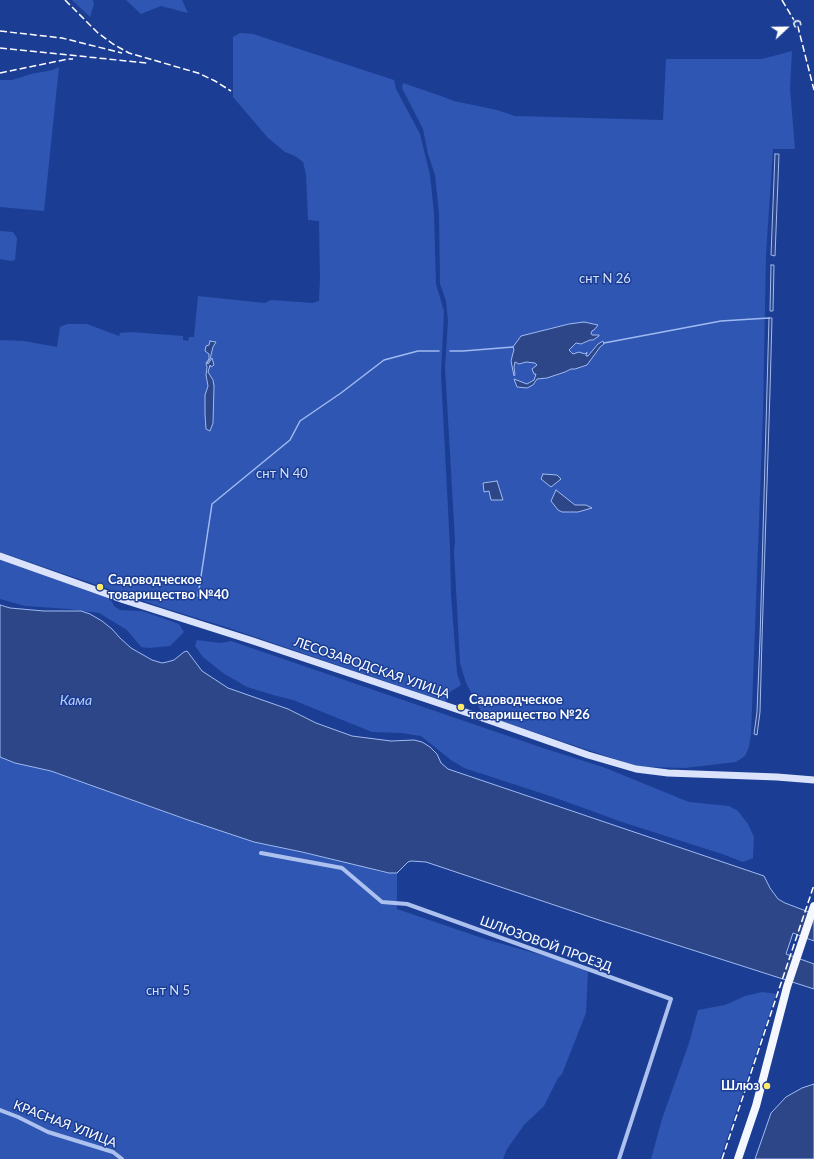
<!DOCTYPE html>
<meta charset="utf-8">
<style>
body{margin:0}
#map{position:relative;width:814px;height:1159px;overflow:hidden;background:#1b3e94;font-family:Lato,sans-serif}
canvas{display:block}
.north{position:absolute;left:766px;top:8px;width:40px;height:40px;-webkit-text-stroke:3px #1b3e94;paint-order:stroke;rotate:68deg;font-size:11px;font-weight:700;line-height:16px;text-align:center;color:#fff}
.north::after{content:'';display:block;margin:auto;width:14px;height:18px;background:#fff;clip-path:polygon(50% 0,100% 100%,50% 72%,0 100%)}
</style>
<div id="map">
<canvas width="814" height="1159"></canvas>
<div class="north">С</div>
</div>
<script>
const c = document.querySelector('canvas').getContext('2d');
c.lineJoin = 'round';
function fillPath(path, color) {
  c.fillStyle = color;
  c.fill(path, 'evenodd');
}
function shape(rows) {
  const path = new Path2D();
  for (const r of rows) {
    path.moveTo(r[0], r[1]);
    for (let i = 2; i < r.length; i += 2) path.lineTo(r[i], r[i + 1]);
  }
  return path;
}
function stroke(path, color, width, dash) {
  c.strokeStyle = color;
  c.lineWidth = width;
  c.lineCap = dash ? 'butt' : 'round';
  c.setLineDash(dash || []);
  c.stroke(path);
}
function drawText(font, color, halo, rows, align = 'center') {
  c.font = font + ' Lato,sans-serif';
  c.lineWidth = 3;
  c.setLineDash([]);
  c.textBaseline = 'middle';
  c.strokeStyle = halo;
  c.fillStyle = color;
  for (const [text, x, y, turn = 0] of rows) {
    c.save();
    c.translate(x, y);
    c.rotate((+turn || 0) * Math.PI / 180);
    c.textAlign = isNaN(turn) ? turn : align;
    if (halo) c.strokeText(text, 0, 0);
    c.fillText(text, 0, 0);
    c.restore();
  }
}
const green = shape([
 [72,0,93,0,94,4,90,17],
 [126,0,182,0,188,13,161,6,141,14],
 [240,33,253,34,394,80,396,89,420,134,430,175,434,213,436,284,444,311,441,375,450,547,451,595,457,673,461,685,450,692,446,702,229,628,161,607,0,552,0,340,24,341,57,347,60,327,67,324,87,324,119,336,120,333,131,332,183,336,183,340,188,341,189,337,194,337,198,296,265,303,271,300,313,303,319,301,320,278,319,221,308,220,306,174,303,162,295,156,285,152,268,138,233,97,233,37],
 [792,51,790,89,795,149,773,149,766,255,763,415,751,734,749,747,745,756,736,762,685,768,646,767,633,765,483,715,466,683,460,663,454,552,455,541,445,367,448,321,446,301,440,284,439,214,435,175,428,154,423,129,402,88,403,83,441,96,454,101,497,110,515,116,663,120,666,59,762,59],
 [59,67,44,211,0,207,0,80,12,80,31,74,53,70],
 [0,231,13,232,17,238,15,260,11,261,0,259],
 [0,560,46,575,87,591,110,598,114,606,120,610,142,611,179,624,184,632,170,646,149,648,141,647,127,630,99,613,69,609,25,606,0,599],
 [197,640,221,643,231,641,543,748,603,767,689,802,729,806,738,811,748,824,754,837,753,858,743,862,725,855,622,822,553,797,464,768,451,760,421,736,401,733,372,732,293,700,273,695,247,687,223,673,203,657,195,646],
 [0,757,15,763,51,771,188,820,254,842,356,864,381,872,389,873,397,873,397,909,485,939,573,964,588,972,586,1013,562,1074,558,1078,544,1106,524,1125,507,1149,503,1159,0,1159],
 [762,992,776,994,720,1159,651,1159,662,1119,689,1043,698,1010,725,1005,745,996]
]);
const water = shape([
 [775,154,779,154,775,256,771,255,775,154],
 [771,265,774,265,773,311,770,311,771,265],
 [769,318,772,318,770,391,762,639,760,712,757,735,754,734,757,712,760,639,769,318],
 [584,322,598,325,594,330,592,331,591,333,592,335,599,335,599,336,593,340,590,340,581,344,576,343,569,350,573,354,579,352,585,354,587,352,586,356,588,356,598,344,603,341,604,344,600,347,587,365,575,369,571,369,565,372,547,378,537,379,533,385,527,388,517,387,514,379,527,384,534,380,536,374,534,374,532,369,537,365,535,363,526,362,519,364,515,362,514,367,515,375,514,376,511,361,513,353,514,350,513,347,521,336,569,324,584,322],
 [210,341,216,342,213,347,210,359,207,363,208,364,212,358,214,365,211,367,210,365,208,372,213,380,214,386,213,423,210,431,206,429,205,414,205,395,208,386,206,375,207,367,206,363,209,359,209,354,205,351,206,346,209,345,210,341],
 [543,474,557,475,561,479,551,487,541,479,543,474],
 [497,481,503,500,491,500,489,491,484,492,483,483,497,481],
 [556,490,575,505,586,505,592,508,578,512,562,512,558,510,551,501,556,490],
 [0,605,10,608,44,611,81,611,90,614,102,621,112,629,120,638,131,648,152,660,162,663,167,662,174,660,184,652,187,651,202,671,228,688,288,709,316,723,352,736,391,741,414,740,422,742,430,747,437,754,441,763,448,769,764,876,770,888,778,899,785,903,814,914,814,941,793,933,786,954,814,964,814,989,599,920,426,862,411,861,408,862,397,873,389,873,302,852,254,842,188,820,51,771,15,763,0,757,0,605],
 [814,1084,814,1159,755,1159,771,1113,786,1097,802,1088,814,1084]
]);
const stream = shape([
 [604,343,721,321,769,318],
 [450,351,463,351,513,347],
 [198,596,212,504,290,440,300,421,341,393,384,360,418,351,439,351]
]);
const street = shape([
 [261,853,342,868,382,902,407,904,671,999,619,1159],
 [0,1110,18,1117,48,1132,113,1152,122,1159]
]);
const secondary = shape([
 [0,556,124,600,253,641,474,715,588,755,636,769,668,773,777,777,814,780]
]);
const primary = shape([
 [738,1159,756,1106,787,987,814,906]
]);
const rail = shape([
 [65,0,98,33,113,44,129,53,198,73,215,81,231,91],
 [782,0,798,27,814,90],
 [0,31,62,38,122,53],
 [0,48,147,63],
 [0,73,68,59,73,59],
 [722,1159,814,885]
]);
const markers = [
 [100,587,4,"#ffea6b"],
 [461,707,4,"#ffea6b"],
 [767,1086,4,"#ffea6b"]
];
const parkNames = [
 ["снт N 26",605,279],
 ["снт N 40",282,474],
 ["снт N 5",168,991]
];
const poiNames = [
 ["Садоводческое",108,580],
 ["товарищество №40",108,595],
 ["Садоводческое",469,700],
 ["товарищество №26",469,715],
 ["Шлюз",759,1086,"right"]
];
const streetNames = [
 ["ЛЕСОЗАВОДСКАЯ УЛИЦА",372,668,19],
 ["ШЛЮЗОВОЙ ПРОЕЗД",546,944,20],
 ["КРАСНАЯ УЛИЦА",65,1124,21]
];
const waterNames = [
 ["Кама",76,700]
];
fillPath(green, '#2e56b2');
fillPath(water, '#2d4687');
stroke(water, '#a0baf1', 1);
stroke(stream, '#a0baf1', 1.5);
stroke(street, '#adc1ef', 4);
stroke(secondary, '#dae3fb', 7);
stroke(primary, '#f5f7ff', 8);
stroke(rail, '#fff', 1.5, [7, 3]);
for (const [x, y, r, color] of markers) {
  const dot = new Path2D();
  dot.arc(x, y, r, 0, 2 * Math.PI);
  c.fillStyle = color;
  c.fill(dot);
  stroke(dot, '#1b3e94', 1.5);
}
drawText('13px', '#d3dffb', '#1b3e94', parkNames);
drawText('bold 13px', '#fff', '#1b3e94', poiNames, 'left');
drawText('13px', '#fff', '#1b3e94', streetNames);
drawText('italic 14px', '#b9ccf6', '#1b3e94', waterNames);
</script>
